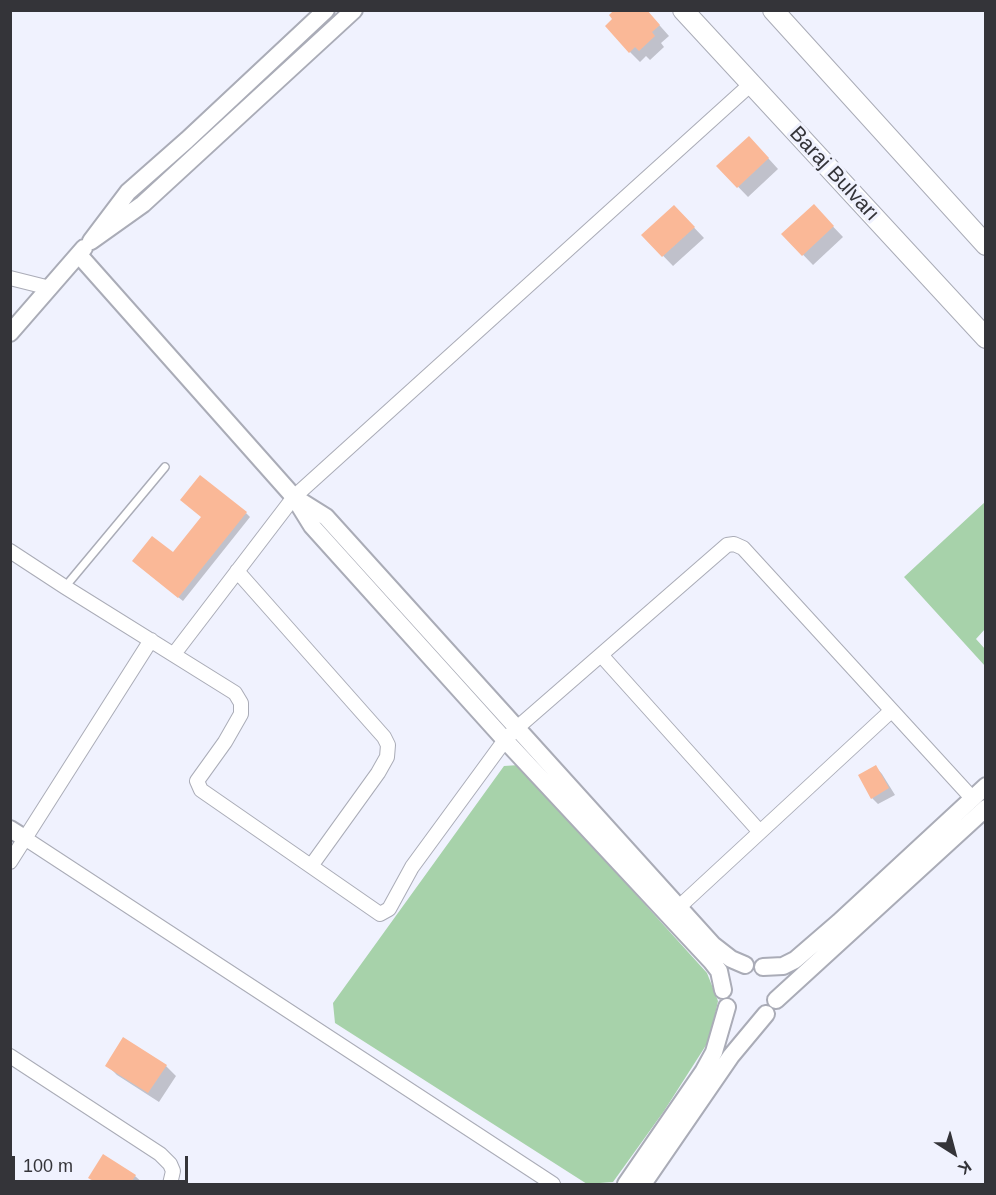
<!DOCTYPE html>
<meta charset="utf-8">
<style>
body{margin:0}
#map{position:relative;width:996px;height:1195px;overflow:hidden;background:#f0f2fe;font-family:Helvetica,sans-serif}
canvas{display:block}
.frame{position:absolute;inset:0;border:12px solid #343439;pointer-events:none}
.north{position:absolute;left:924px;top:1123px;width:60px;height:60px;-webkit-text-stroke:4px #f0f2fe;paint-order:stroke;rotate:144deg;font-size:16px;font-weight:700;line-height:24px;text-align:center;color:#343439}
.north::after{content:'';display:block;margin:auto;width:21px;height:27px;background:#343439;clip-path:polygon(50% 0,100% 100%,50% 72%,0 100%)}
.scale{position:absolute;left:12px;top:1156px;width:176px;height:27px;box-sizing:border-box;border:3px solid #343439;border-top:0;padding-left:8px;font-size:18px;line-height:21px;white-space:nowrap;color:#343439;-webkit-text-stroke:4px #f0f2fe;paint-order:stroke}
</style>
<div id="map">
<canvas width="996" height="1195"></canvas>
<div class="frame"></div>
<div class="north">K</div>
<div class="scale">100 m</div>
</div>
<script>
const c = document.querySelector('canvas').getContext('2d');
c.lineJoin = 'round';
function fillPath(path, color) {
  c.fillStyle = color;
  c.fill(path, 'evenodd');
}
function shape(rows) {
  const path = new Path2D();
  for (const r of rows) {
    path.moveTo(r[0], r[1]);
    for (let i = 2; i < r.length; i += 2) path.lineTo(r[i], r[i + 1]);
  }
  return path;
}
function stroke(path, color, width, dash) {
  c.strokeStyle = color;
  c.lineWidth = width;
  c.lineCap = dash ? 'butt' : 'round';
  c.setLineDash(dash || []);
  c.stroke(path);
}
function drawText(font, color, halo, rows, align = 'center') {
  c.font = font + ' Helvetica,sans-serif';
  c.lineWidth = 6;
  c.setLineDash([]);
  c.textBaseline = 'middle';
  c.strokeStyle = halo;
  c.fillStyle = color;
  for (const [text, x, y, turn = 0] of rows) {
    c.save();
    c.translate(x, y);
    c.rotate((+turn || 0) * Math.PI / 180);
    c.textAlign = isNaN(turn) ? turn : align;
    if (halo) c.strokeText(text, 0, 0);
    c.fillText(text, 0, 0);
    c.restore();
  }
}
const green = shape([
 [985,502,985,629,976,639,985,649,985,666,904,577],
 [519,765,707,973,718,1001,710,1039,664,1111,613,1182,587,1184,335,1023,333,1003,504,766]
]);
const shadow = shape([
 [646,10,669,36,661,43,664,47,650,60,646,56,640,62,630,52,614,19],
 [759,148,778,169,748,197,718,166],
 [823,216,843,237,813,265,783,234],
 [684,217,704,238,673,266,643,235],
 [246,513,250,517,183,601,139,566,173,554],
 [876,767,882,774,895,795,878,804,872,798],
 [107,1065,166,1066,176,1076,159,1102,117,1075],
 [135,1176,144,1184,97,1184,90,1177]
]);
const building = shape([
 [614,10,647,10,660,25,652,32,655,36,639,51,635,47,629,53,605,26,612,19,609,15],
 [749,136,769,158,737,188,716,166],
 [814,204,834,226,802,256,781,234],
 [674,205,695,227,662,257,641,235],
 [200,475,247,512,178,598,132,561,152,536,173,552,201,517,180,500],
 [876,765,889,788,871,799,858,775],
 [123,1037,167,1065,148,1093,105,1066],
 [103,1154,136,1175,130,1184,99,1184,88,1178]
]);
const service = shape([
 [65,587,165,467]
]);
const minor = shape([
 [10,278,50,288],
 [10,551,65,587,235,693,241,703,241,714,225,742,197,781,201,790,380,914,389,909,412,867,505,740,518,727,727,545,734,544,743,548,972,798],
 [237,571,384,737,388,745,387,757,378,773,311,866],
 [174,654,294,497,751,84],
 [601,655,760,832],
 [26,839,553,1184],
 [10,862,151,640],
 [679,907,891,711],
 [10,1056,160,1154,170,1164,173,1171,170,1184]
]);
const tertiary = shape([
 [326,10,187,140,128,192,91,241,143,204,354,10],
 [79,255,294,497],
 [10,333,84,248],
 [10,829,26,839],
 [763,967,783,966,795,960,839,922,986,786],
 [723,990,719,971,712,962,505,740,312,526,294,497,326,517,713,945,731,959,745,965],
 [776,1000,986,808],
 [626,1184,703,1072,714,1052,727,1007],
 [643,1184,731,1056,766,1014]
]);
const secondary = shape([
 [683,10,986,338],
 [773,10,986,245]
]);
const streetNames = [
 ["Baraj Bulvarı",834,174,47]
];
fillPath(green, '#a7d2aa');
fillPath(shadow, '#0003');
fillPath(building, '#fab897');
stroke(service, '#aaacb7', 10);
stroke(minor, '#aaacb7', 16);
stroke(tertiary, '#aaacb7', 20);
stroke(secondary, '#aaacb7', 22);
stroke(service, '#fff', 7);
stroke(minor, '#fff', 14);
stroke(tertiary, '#fff', 16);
stroke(secondary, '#fff', 20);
drawText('21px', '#343439', '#f0f2fe', streetNames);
</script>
